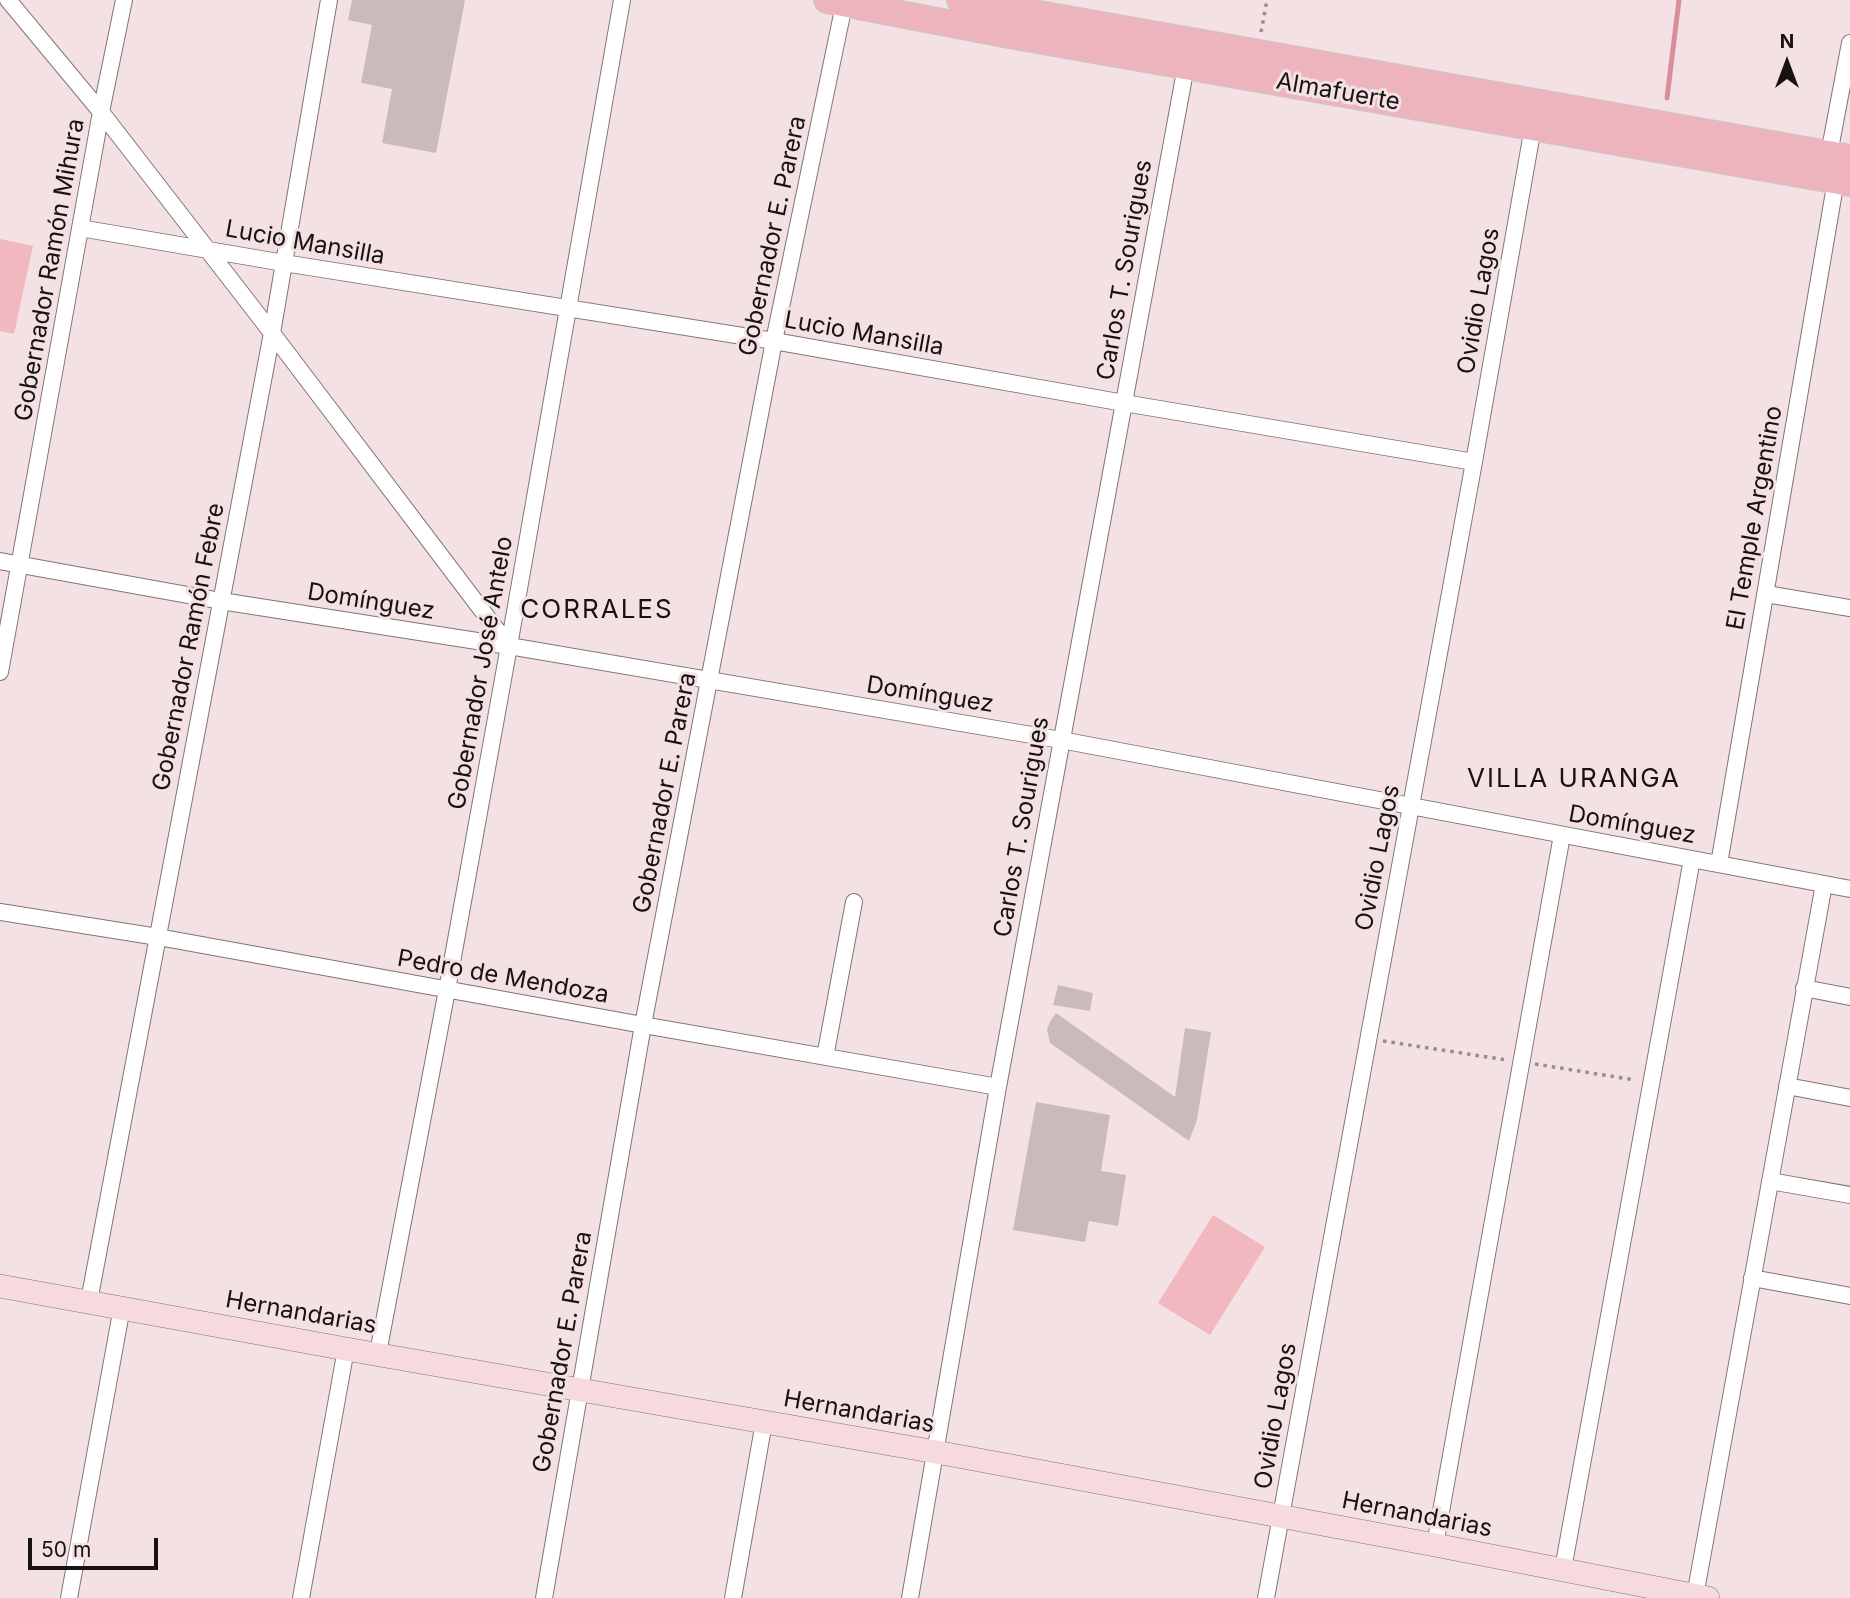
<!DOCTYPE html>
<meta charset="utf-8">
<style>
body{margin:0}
#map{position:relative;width:1850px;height:1598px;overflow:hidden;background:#f3e1e3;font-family:Inter,sans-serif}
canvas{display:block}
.north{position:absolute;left:1752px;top:28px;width:70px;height:70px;-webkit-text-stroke:5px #f3e1e3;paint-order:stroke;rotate:0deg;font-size:19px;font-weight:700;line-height:28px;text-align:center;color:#181213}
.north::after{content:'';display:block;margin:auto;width:24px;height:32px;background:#181213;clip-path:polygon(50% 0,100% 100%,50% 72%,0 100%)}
.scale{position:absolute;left:28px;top:1538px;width:130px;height:32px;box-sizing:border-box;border:4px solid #181213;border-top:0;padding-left:9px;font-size:21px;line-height:24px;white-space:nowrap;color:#181213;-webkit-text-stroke:5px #f3e1e3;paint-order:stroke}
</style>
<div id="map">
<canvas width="1850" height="1598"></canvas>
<div class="north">N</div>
<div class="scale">50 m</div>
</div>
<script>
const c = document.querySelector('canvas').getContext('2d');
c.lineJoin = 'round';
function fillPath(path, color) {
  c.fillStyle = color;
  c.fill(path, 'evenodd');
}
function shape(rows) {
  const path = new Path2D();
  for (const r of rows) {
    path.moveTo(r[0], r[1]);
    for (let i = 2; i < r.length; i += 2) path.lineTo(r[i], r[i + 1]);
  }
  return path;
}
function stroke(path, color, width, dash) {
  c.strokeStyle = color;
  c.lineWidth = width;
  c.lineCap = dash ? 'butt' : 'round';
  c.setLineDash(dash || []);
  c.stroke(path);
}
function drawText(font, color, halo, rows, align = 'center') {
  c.font = font + ' Inter,sans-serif';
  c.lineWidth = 6;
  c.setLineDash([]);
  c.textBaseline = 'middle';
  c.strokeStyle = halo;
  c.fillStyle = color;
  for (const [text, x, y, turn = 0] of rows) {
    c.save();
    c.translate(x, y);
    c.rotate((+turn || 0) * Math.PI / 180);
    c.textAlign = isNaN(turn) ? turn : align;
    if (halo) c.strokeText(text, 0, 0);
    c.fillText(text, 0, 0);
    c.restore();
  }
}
const green = shape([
 [0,239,33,246,14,334,0,331],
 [1213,1215,1265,1247,1210,1335,1158,1303]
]);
const stream = shape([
 [1667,98,1679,0]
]);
const building = shape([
 [352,0,465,0,436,153,382,143,392,89,361,83,372,25,348,20],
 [1058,985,1093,993,1090,1011,1053,1005],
 [1056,1013,1175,1097,1185,1028,1211,1032,1197,1120,1189,1141,1050,1043,1047,1029,1051,1020],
 [1036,1102,1110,1115,1101,1171,1126,1175,1118,1226,1089,1221,1085,1242,1013,1230]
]);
const path = shape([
 [1261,32,1267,0],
 [1383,1041,1507,1060],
 [1535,1064,1635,1080]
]);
const street = shape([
 [8,0,101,112,272,333,509,646],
 [1829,154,1850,43],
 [80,228,284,263,774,341,1124,403,1474,462],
 [0,561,221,601,509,646,1061,740,1850,889],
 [1766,594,1850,608],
 [0,672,101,112,124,0],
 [1719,864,1836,180],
 [0,912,158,937,643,1025,998,1087],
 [1804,988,1850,997],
 [825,1057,854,902],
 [1787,1086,1850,1098],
 [1770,1181,1850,1195],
 [1752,1278,1850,1296],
 [89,1301,272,333,329,0],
 [378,1353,447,990,509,646,622,0],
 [1435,1545,1562,835],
 [1563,1569,1692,859],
 [1695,1596,1824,884],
 [69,1598,122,1307],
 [301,1598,346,1349],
 [544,1598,643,1025,774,341,845,0],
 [733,1598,764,1422],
 [910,1598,998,1087,1186,66],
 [1266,1598,1474,462,1533,127]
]);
const secondary = shape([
 [0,1286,346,1349,936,1452,1435,1545,1708,1598]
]);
const primary = shape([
 [827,0,1015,36,1850,183],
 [960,0,1850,158]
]);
const streetNames = [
 ["Almafuerte",1338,92,10],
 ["Gobernador E. Parera",773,236,-78],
 ["Lucio Mansilla",305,243,10],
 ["Gobernador Ramón Mihura",50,270,-80],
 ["Carlos T. Sourigues",1125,270,-80],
 ["Ovidio Lagos",1479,301,-80],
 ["Lucio Mansilla",864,334,10],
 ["El Temple Argentino",1755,518,-80],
 ["Domínguez",371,602,9],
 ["Gobernador Ramón Febre",189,647,-79],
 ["Gobernador José Antelo",481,673,-80],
 ["Domínguez",930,695,9],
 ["Gobernador E. Parera",665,793,-79],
 ["Domínguez",1632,825,10],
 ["Carlos T. Sourigues",1022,827,-80],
 ["Ovidio Lagos",1378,858,-79],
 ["Pedro de Mendoza",503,977,10],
 ["Hernandarias",301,1313,10],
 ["Gobernador E. Parera",563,1352,-80],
 ["Hernandarias",859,1412,10],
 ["Ovidio Lagos",1276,1416,-80],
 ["Hernandarias",1417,1515,11]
];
const neighbourhoodNames = [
 ["CORRALES",597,610],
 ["VILLA URANGA",1574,779]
];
fillPath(green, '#f2b8bf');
stroke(stream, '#d88f99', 5);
fillPath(building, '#cbbabc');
stroke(street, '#837475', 18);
stroke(secondary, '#837475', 24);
stroke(primary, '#c8c6c6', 28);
stroke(path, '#998c8d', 3.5, [3.5, 5]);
stroke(street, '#fff', 16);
stroke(secondary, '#f6dade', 23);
stroke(primary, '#eeb4bd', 26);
drawText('24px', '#181213', '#f3e1e3', streetNames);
c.letterSpacing = '2px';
drawText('26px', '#181213', '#f3e1e3', neighbourhoodNames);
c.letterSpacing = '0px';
</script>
